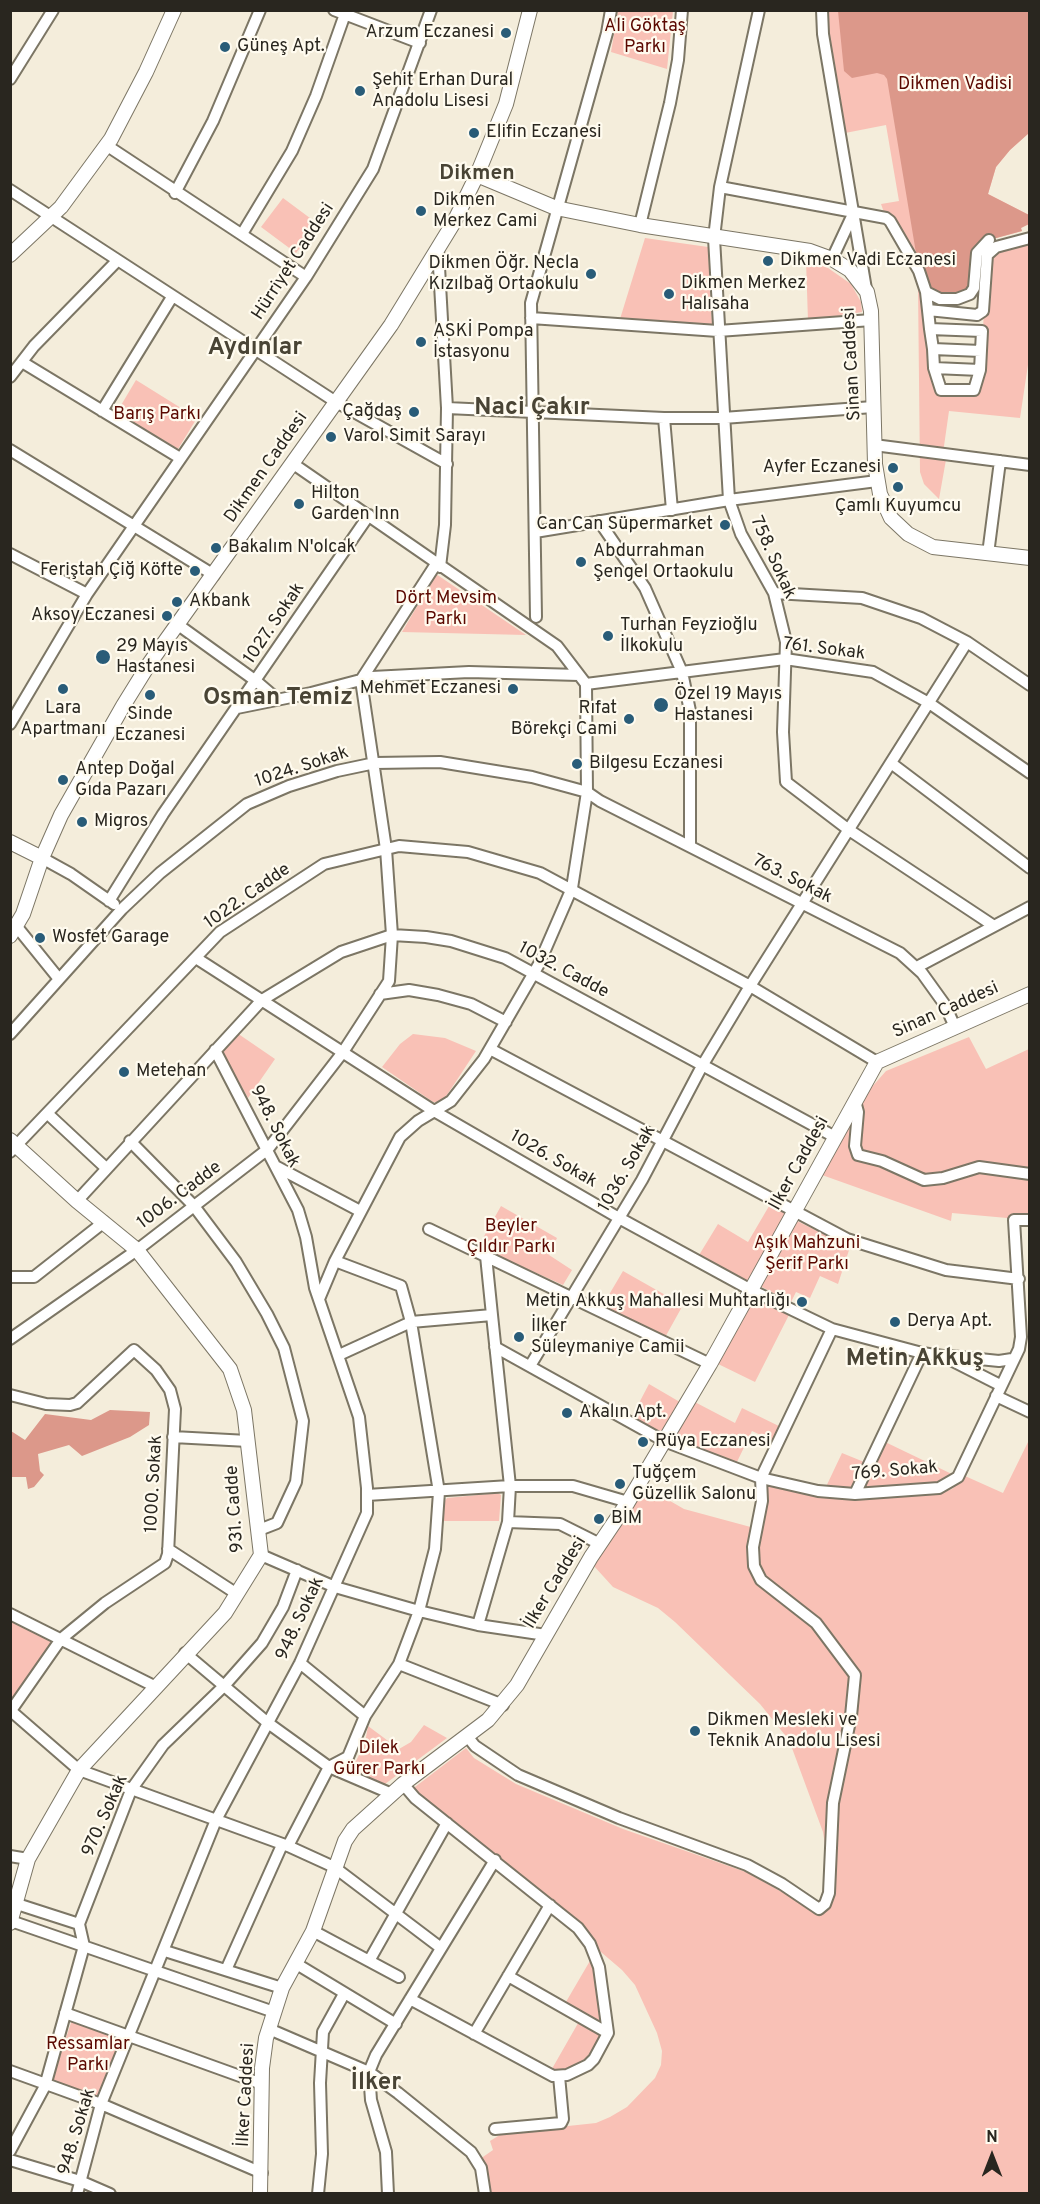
<!DOCTYPE html>
<meta charset="utf-8">
<style>
body{margin:0}
#map{position:relative;width:1040px;height:2204px;overflow:hidden;background:#f4eddb;font-family:Overpass,sans-serif}
canvas{display:block}
.frame{position:absolute;inset:0;border:12px solid #29261f;pointer-events:none}
.north{position:absolute;left:962px;top:2126px;width:60px;height:60px;-webkit-text-stroke:4px #fffbef;paint-order:stroke;rotate:0deg;font-size:16px;font-weight:700;line-height:24px;text-align:center;color:#29261f}
.north::after{content:'';display:block;margin:auto;width:21px;height:27px;background:#29261f;clip-path:polygon(50% 0,100% 100%,50% 72%,0 100%)}
</style>
<div id="map">
<canvas width="1040" height="2204"></canvas>
<div class="frame"></div>
<div class="north">N</div>
</div>
<script>
const c = document.querySelector('canvas').getContext('2d');
c.lineJoin = 'round';
function fillPath(path, color) {
  c.fillStyle = color;
  c.fill(path, 'evenodd');
}
function shape(rows) {
  const path = new Path2D();
  for (const r of rows) {
    path.moveTo(r[0], r[1]);
    for (let i = 2; i < r.length; i += 2) path.lineTo(r[i], r[i + 1]);
  }
  return path;
}
function stroke(path, color, width, dash) {
  c.strokeStyle = color;
  c.lineWidth = width;
  c.lineCap = dash ? 'butt' : 'round';
  c.setLineDash(dash || []);
  c.stroke(path);
}
function drawText(font, color, halo, rows, align = 'center') {
  c.font = font + ' Overpass,sans-serif';
  c.lineWidth = 4.5;
  c.setLineDash([]);
  c.textBaseline = 'middle';
  c.strokeStyle = halo;
  c.fillStyle = color;
  for (const [text, x, y, turn = 0] of rows) {
    c.save();
    c.translate(x, y);
    c.rotate((+turn || 0) * Math.PI / 180);
    c.textAlign = isNaN(turn) ? turn : align;
    if (halo) c.strokeText(text, 0, 0);
    c.fillText(text, 0, 0);
    c.restore();
  }
}
const green = shape([
 [618,11,673,11,667,69,611,52],
 [822,11,1029,11,1029,133,1010,150,996,167,988,194,1029,215,1029,224,1021,228,1022,231,989,240,927,293,943,395,976,394,980,384,987,255,1029,238,1029,358,1020,418,949,411,943,453,947,454,939,499,924,484,920,472,918,287,913,274,918,271,886,218,881,204,899,201,886,125,840,134],
 [283,198,318,224,296,253,261,227],
 [645,238,708,247,712,324,706,327,620,319],
 [806,260,828,268,851,284,861,302,862,312,808,321],
 [136,380,197,418,178,449,117,412],
 [436,574,526,635,402,632],
 [237,1033,275,1059,248,1098,221,1050],
 [413,1034,445,1038,476,1051,445,1098,437,1102,433,1102,382,1067,400,1044],
 [969,1037,986,1069,1029,1049,1029,1220,952,1213,951,1221,822,1175,871,1088,886,1071],
 [772,1201,794,1213,752,1290,792,1309,755,1382,712,1361,751,1290,696,1260,718,1224,748,1242],
 [501,1206,557,1238,549,1255,572,1270,563,1285,478,1247],
 [797,1221,850,1247,838,1284,820,1276,810,1298,796,1292,791,1302,760,1286],
 [623,1271,683,1305,663,1341,600,1310],
 [649,1384,685,1405,689,1399,735,1423,742,1408,785,1429,778,1443,752,1431,734,1468,629,1422],
 [881,1440,958,1477,951,1484,824,1491,842,1453,869,1464],
 [1029,1440,1029,2193,487,2193,480,2159,493,2150,490,2141,503,2133,596,2123,610,2117,627,2107,655,2078,661,2065,662,2051,657,2033,635,1985,622,1970,411,1790,466,1748,474,1758,516,1784,623,1829,746,1872,791,1897,815,1914,825,1906,831,1883,823,1832,789,1740,760,1704,675,1622,658,1608,613,1587,593,1565,644,1486,684,1509,758,1529,764,1484,819,1496,856,1499,940,1493,952,1489,965,1476,1003,1493],
 [498,1493,501,1495,499,1521,443,1521,444,1502,447,1498],
 [11,1619,51,1638,52,1643,11,1706],
 [424,1725,447,1738,385,1784,352,1769,365,1743,368,1726,399,1749,411,1742],
 [594,1954,608,2033,591,2063,549,2074,581,2018,563,2007],
 [72,2020,122,2040,101,2092,93,2098,51,2082]
]);
const forest = shape([
 [838,11,1029,11,1029,133,1010,150,996,167,988,194,1029,215,1029,224,1021,228,1022,231,989,240,970,294,933,297,919,271,887,79,884,75,877,73,852,78,844,71],
 [110,1410,150,1412,149,1425,130,1437,82,1456,69,1445,38,1454,40,1471,44,1475,34,1487,28,1489,26,1477,11,1477,11,1431,25,1440,45,1414,91,1420]
]);
const minor = shape([
 [334,10,420,43],
 [759,10,720,187,714,238,729,500,741,534,774,593,786,642,783,732,786,782,849,830,994,926],
 [822,10,823,34,866,289],
 [10,79,53,10],
 [106,145,306,277],
 [720,187,886,218,890,221,919,271,926,292,930,329,933,349,934,368,941,390,974,390,980,370,982,331,930,329],
 [10,190,336,402,447,464],
 [175,193,213,121,260,10],
 [640,225,670,103,678,60,682,10],
 [242,234,292,151,316,96,345,14],
 [438,249,447,408,445,525,440,567],
 [832,259,854,212],
 [926,292,940,299,957,299,970,294,974,288,977,253,989,240],
 [928,310,977,315,983,311,987,255,996,247,1030,238],
 [531,318,718,331,872,320],
 [933,349,981,351],
 [22,362,180,458],
 [934,368,980,370],
 [10,377,34,346,117,261],
 [447,408,664,418,723,418,873,407],
 [102,411,172,297],
 [664,418,672,510],
 [874,445,1030,465],
 [10,450,214,575],
 [292,463,557,646,586,684,587,792,572,888,539,964,484,1059,451,1101,418,1121,400,1137,335,1261,319,1299],
 [599,521,645,588,682,672,690,711,690,846],
 [535,532,729,500,877,481],
 [10,554,87,594],
 [988,554,1000,461],
 [774,593,862,598,921,618,967,642,1030,685],
 [536,617,531,303,607,33,611,10],
 [177,624,256,681,277,699],
 [586,684,785,659,873,672,929,703,1030,773],
 [237,708,311,693,372,677,469,672,579,675],
 [10,724,87,594,306,277,373,169,431,10],
 [891,763,1030,868],
 [42,858,71,874,114,904],
 [109,901,163,814,369,515],
 [17,927,59,979],
 [196,958,434,1111,619,1218,751,1290,832,1329,922,1353,943,1356,1000,1385],
 [917,967,1030,907],
 [380,994,409,990,438,995,471,1004,506,1022],
 [10,1034,122,909,160,873,247,804,289,786,337,771,375,763,440,762,532,777,587,792,600,801,900,953,922,973,945,1005,955,1027],
 [490,1049,847,1239,946,1270,1019,1279],
 [855,1101,858,1112,855,1146,858,1155,882,1161,924,1180,943,1178,979,1167,1030,1174],
 [48,1114,106,1168],
 [130,1141,194,1206,236,1262,267,1314,284,1348,303,1421,296,1482,277,1523,259,1530],
 [10,1152,220,932,324,864,399,846,468,852,540,873,750,986,877,1062],
 [277,1167,360,1211],
 [77,1201,262,1000,341,952,392,935,426,937,451,941,505,958,835,1137],
 [429,1229,710,1364],
 [486,1256,492,1315],
 [10,1277,34,1277,104,1222],
 [10,1339,137,1250,268,1149,343,1052,389,981,392,935,386,849,361,680,436,564],
 [495,1347,664,1441,761,1478,818,1491,855,1494,939,1488,958,1477,1019,1349,1021,1337,1014,1220,1030,1220],
 [339,1355,411,1322,492,1315,510,1486,508,1522,478,1625],
 [950,1356,999,1361,1012,1359],
 [530,1366,642,1180,702,1066,750,986,967,642],
 [10,1395,46,1404,70,1405,77,1403,134,1350,156,1370,170,1390,175,1409,168,1554,165,1563,105,1603,61,1639,10,1712],
 [996,1396,1030,1412],
 [173,1437,248,1441],
 [855,1494,922,1353],
 [367,1495,510,1486,573,1486,628,1502],
 [508,1522,560,1524,600,1544],
 [168,1549,237,1594],
 [261,1555,335,1587,419,1611,478,1625,546,1635],
 [10,1614,154,1686],
 [185,1653,268,1723,329,1767,392,1794],
 [300,1663,365,1716],
 [399,1664,503,1705],
 [11,1711,79,1770,288,1846,334,1867,441,1948],
 [467,1736,475,1746,518,1775,619,1818,747,1865,782,1884,819,1909,825,1904,829,1893,833,1803,851,1716,855,1675,816,1623,761,1580,754,1566,753,1547,762,1501,761,1478,832,1329],
 [329,1767,348,1757,365,1716,399,1664,419,1611,435,1549,439,1492,411,1322,401,1286,335,1261],
 [403,1784,415,1798,578,1928,590,1944,599,1967,608,2033,594,2059,588,2065,567,2075,553,2076,410,1999],
 [288,1846,329,1767],
 [10,1856,28,1859],
 [17,1904,79,1924],
 [11,1921,274,2012],
 [313,1931,399,1977],
 [165,1951,282,1988],
 [369,1961,447,1823],
 [295,1963,396,2024],
 [226,1970,282,1845],
 [508,1976,608,2033],
 [65,2013,262,2084],
 [269,2029,369,2072,398,2093,471,2152,481,2168,485,2194],
 [474,2034,550,1905],
 [10,2071,101,2104,262,2173],
 [495,2129,561,2123,563,2119,559,2076],
 [10,2151,45,2086,84,1946,79,1924,131,1790,163,1745,224,1686,262,1643,283,1607,297,1570],
 [10,2160,80,2181,110,2194],
 [77,2194,101,2104,216,1820,300,1663,367,1513,367,1488,359,1417,315,1288,306,1237,298,1210,215,1050],
 [318,2194,322,2154,320,2083,323,2032,344,1994],
 [388,2194,386,2152,371,2100,369,2072,376,2055,495,1860]
]);
const major = shape([
 [477,175,556,208,640,225,810,251,832,259,850,270,867,292,871,311,875,464,880,494,891,518,908,534,933,547,1030,558],
 [10,255,61,207,111,139,146,72,174,10],
 [10,842,42,858],
 [10,936,23,914,42,858,61,815,123,706,149,664,391,325,454,222,477,175,506,104,530,10],
 [10,1140,77,1201,137,1250,230,1369,244,1410,261,1555,225,1613,79,1770,28,1859,10,1923],
 [260,2194,262,2068,266,2038,282,1988,313,1931,345,1841,353,1829,403,1784,488,1720,517,1685,591,1557,628,1502,710,1364,877,1062,1030,994]
]);
const markers = [
 [506,33,6,"#295c78"],
 [225,47,6,"#295c78"],
 [360,91,6,"#295c78"],
 [474,133,6,"#295c78"],
 [421,211,6,"#295c78"],
 [768,261,6,"#295c78"],
 [591,274,6,"#295c78"],
 [669,294,6,"#295c78"],
 [421,342,6,"#295c78"],
 [414,412,6,"#295c78"],
 [331,437,6,"#295c78"],
 [893,468,6,"#295c78"],
 [898,487,6,"#295c78"],
 [299,504,6,"#295c78"],
 [725,525,6,"#295c78"],
 [216,548,6,"#295c78"],
 [581,562,6,"#295c78"],
 [195,571,6,"#295c78"],
 [177,602,6,"#295c78"],
 [167,616,6,"#295c78"],
 [608,636,6,"#295c78"],
 [103,657,8,"#295c78"],
 [63,689,6,"#295c78"],
 [513,689,6,"#295c78"],
 [150,695,6,"#295c78"],
 [661,705,8,"#295c78"],
 [629,719,6,"#295c78"],
 [577,764,6,"#295c78"],
 [63,780,6,"#295c78"],
 [82,822,6,"#295c78"],
 [40,938,6,"#295c78"],
 [124,1072,6,"#295c78"],
 [802,1302,6,"#295c78"],
 [895,1322,6,"#295c78"],
 [519,1337,6,"#295c78"],
 [567,1413,6,"#295c78"],
 [643,1442,6,"#295c78"],
 [620,1484,6,"#295c78"],
 [599,1519,6,"#295c78"],
 [695,1731,6,"#295c78"]
];
const parkNames = [
 ["Ali Göktaş",645,27],
 ["Parkı",645,48],
 ["Dikmen Vadisi",955,85],
 ["Barış Parkı",157,415],
 ["Dört Mevsim",446,599],
 ["Parkı",446,620],
 ["Beyler",511,1227],
 ["Çıldır Parkı",511,1248],
 ["Aşık Mahzuni",807,1244],
 ["Şerif Parkı",807,1265],
 ["Dilek",379,1749],
 ["Gürer Parkı",379,1770],
 ["Ressamlar",88,2045],
 ["Parkı",88,2066]
];
const poiNames = [
 ["Arzum Eczanesi",494,33,"right"],
 ["Güneş Apt.",237,47],
 ["Şehit Erhan Dural",372,81],
 ["Anadolu Lisesi",372,102],
 ["Elifin Eczanesi",486,133],
 ["Dikmen",433,201],
 ["Merkez Cami",433,222],
 ["Dikmen Vadi Eczanesi",780,261],
 ["Dikmen Öğr. Necla",579,264,"right"],
 ["Kızılbağ Ortaokulu",579,285,"right"],
 ["Dikmen Merkez",681,284],
 ["Halısaha",681,305],
 ["ASKİ Pompa",433,332],
 ["İstasyonu",433,353],
 ["Çağdaş",402,412,"right"],
 ["Varol Simit Sarayı",343,437],
 ["Ayfer Eczanesi",881,468,"right"],
 ["Hilton",311,494],
 ["Garden Inn",311,515],
 ["Çamlı Kuyumcu",898,507,"center"],
 ["Can Can Süpermarket",713,525,"right"],
 ["Bakalım N'olcak",228,548],
 ["Abdurrahman",593,552],
 ["Şengel Ortaokulu",593,573],
 ["Feriştah Çiğ Köfte",183,571,"right"],
 ["Akbank",189,602],
 ["Aksoy Eczanesi",155,616,"right"],
 ["Turhan Feyzioğlu",620,626],
 ["İlkokulu",620,647],
 ["29 Mayıs",116,647],
 ["Hastanesi",116,668],
 ["Mehmet Eczanesi",501,689,"right"],
 ["Özel 19 Mayıs",674,695],
 ["Hastanesi",674,716],
 ["Lara",63,709,"center"],
 ["Apartmanı",63,730,"center"],
 ["Rıfat",617,709,"right"],
 ["Börekçi Cami",617,730,"right"],
 ["Sinde",150,715,"center"],
 ["Eczanesi",150,736,"center"],
 ["Bilgesu Eczanesi",589,764],
 ["Antep Doğal",75,770],
 ["Gıda Pazarı",75,791],
 ["Migros",94,822],
 ["Wosfet Garage",52,938],
 ["Metehan",136,1072],
 ["Metin Akkuş Mahallesi Muhtarlığı",790,1302,"right"],
 ["Derya Apt.",907,1322],
 ["İlker",531,1327],
 ["Süleymaniye Camii",531,1348],
 ["Akalın Apt.",579,1413],
 ["Rüya Eczanesi",655,1442],
 ["Tuğçem",632,1474],
 ["Güzellik Salonu",632,1495],
 ["BİM",611,1519],
 ["Dikmen Mesleki ve",707,1721],
 ["Teknik Anadolu Lisesi",707,1742]
];
const streetNames = [
 ["Hürriyet Caddesi",294,262,-57],
 ["Sinan Caddesi",853,364,-93],
 ["Dikmen Caddesi",267,468,-55],
 ["758. Sokak",772,558,66],
 ["1027. Sokak",275,624,-56],
 ["761. Sokak",824,650,7],
 ["1024. Sokak",302,768,-18],
 ["763. Sokak",792,880,27],
 ["1022. Cadde",248,897,-35],
 ["1032. Cadde",563,971,28],
 ["Sinan Caddesi",946,1011,-24],
 ["948. Sokak",274,1127,63],
 ["1026. Sokak",553,1160,30],
 ["İlker Caddesi",800,1164,-61],
 ["1036. Sokak",628,1169,-60],
 ["1006. Cadde",180,1196,-37],
 ["769. Sokak",895,1472,-5],
 ["1000. Sokak",155,1484,-87],
 ["931. Cadde",236,1509,-94],
 ["İlker Caddesi",556,1583,-59],
 ["948. Sokak",301,1619,-65],
 ["970. Sokak",106,1816,-66],
 ["İlker Caddesi",247,2095,-87],
 ["948. Sokak",78,2132,-73]
];
const quarterNames = [
 ["Dikmen",477,175]
];
const districtNames = [
 ["Aydınlar",255,349],
 ["Naci Çakır",532,409],
 ["Osman Temiz",278,699],
 ["Metin Akkuş",915,1360],
 ["İlker",376,2084]
];
fillPath(green, '#f9c1b6');
fillPath(forest, '#dc988a');
stroke(minor, '#7c7665', 14);
stroke(major, '#7c7665', 16);
stroke(minor, '#fff', 10);
stroke(major, '#fff', 14);
for (const [x, y, r, color] of markers) {
  const dot = new Path2D();
  dot.arc(x, y, r, 0, 2 * Math.PI);
  c.fillStyle = color;
  c.fill(dot);
  stroke(dot, '#fffbef', 2);
}
drawText('18px', '#5b0800', '#fffbef', parkNames);
drawText('18px', '#29261f', '#fffbef', poiNames, 'left');
drawText('18px', '#29261f', '#fffbef', streetNames);
drawText('bold 21px', '#494435', '#fffbef', quarterNames);
drawText('bold 24px', '#494435', '#fffbef', districtNames);
</script>
